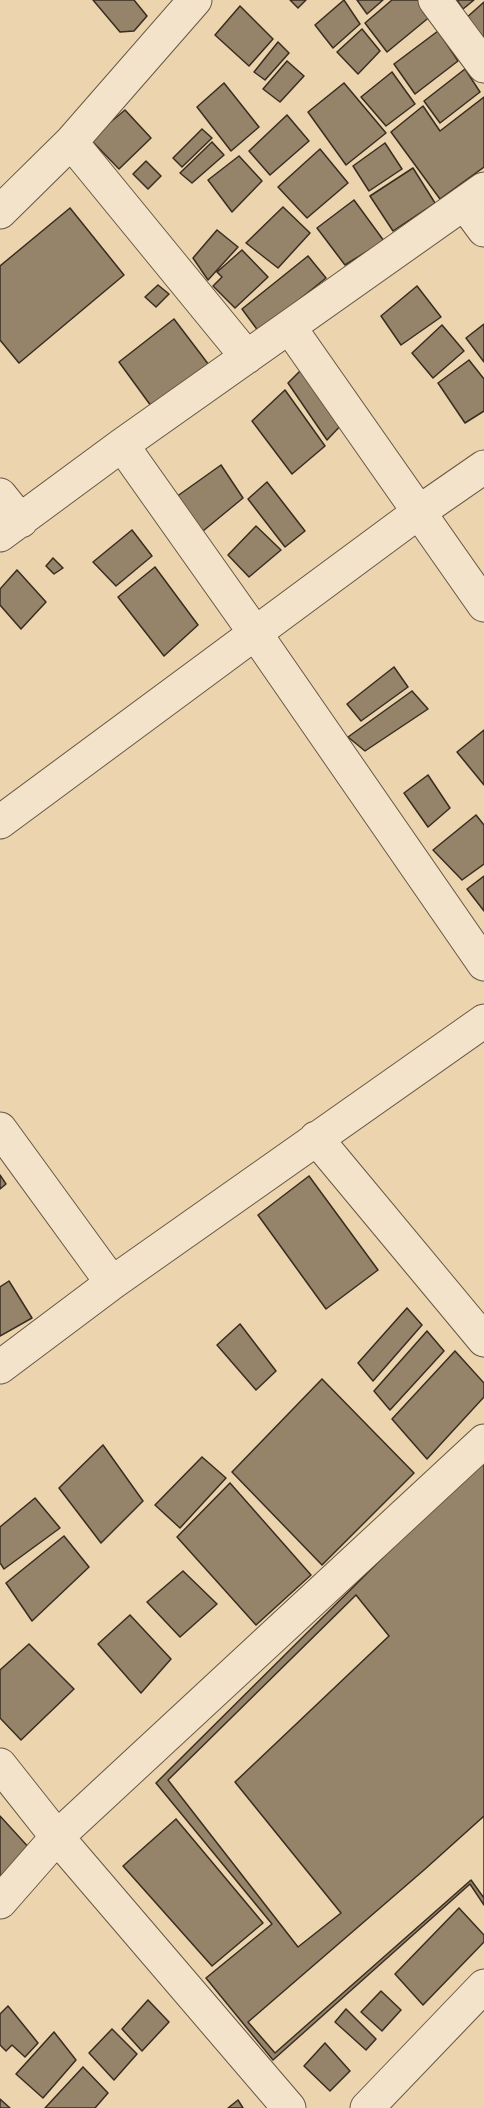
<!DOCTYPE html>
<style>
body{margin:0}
canvas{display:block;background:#ecd4ae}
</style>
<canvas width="484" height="2108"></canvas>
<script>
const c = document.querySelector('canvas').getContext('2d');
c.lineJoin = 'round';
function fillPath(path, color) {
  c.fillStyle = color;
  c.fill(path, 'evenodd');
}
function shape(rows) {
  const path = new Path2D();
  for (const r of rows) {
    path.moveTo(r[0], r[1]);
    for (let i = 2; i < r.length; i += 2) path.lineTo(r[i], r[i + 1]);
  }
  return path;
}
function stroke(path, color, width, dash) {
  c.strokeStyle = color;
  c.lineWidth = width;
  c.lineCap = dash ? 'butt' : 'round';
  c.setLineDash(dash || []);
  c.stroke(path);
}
const building = shape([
 [93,0,134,0,147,16,134,31,120,32,93,0],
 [290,0,306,0,298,8,290,0],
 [344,0,360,24,333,48,315,25,344,0],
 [357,0,383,0,367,14,357,0],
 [392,0,421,0,432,15,387,52,365,23,392,0],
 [457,0,474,0,463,9,457,0],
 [484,2,484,42,465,19,484,2],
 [240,6,273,39,249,66,215,35,240,6],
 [362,29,380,51,358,74,337,52,362,29],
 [438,31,458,61,415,94,394,64,438,31],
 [278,42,289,53,265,80,254,72,278,42],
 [287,61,304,76,280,102,263,89,287,61],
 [465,69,480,92,440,123,424,101,465,69],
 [392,72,415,104,386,126,361,97,392,72],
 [224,83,259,127,231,151,197,107,224,83],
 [344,83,386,133,346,165,308,112,344,83],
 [484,97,484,167,440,199,391,132,423,106,440,131,484,97],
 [125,110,151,138,119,169,90,139,125,110],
 [287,115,309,141,270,175,249,151,287,115],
 [202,129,212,138,182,167,173,158,202,129],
 [212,142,224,155,192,183,180,173,212,142],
 [385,143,402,169,369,191,353,166,385,143],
 [320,149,348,183,307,218,278,187,320,149],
 [239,156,262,181,232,212,208,180,239,156],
 [146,161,161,176,148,189,133,174,146,161],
 [413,168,435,203,393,231,370,196,413,168],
 [354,200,384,241,345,265,317,228,354,200],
 [283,207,310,233,278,268,246,243,283,207],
 [70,208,124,275,19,363,0,340,0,266,70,208],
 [217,230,238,247,208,280,193,258,217,230],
 [242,250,268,277,235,308,213,286,222,277,217,272,242,250],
 [308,256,326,278,259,332,242,309,308,256],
 [158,285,169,294,156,307,145,297,158,285],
 [417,286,441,317,401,345,381,316,417,286],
 [174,319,212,369,154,410,119,362,174,319],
 [484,324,484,362,466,338,484,324],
 [442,325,464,351,433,378,412,353,442,325],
 [469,360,484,379,484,411,465,423,438,383,469,360],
 [307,364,345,421,327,440,288,383,307,364],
 [285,390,325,446,292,474,252,421,285,390],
 [221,465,243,498,203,531,176,497,221,465],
 [267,482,305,531,285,547,248,499,267,482],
 [256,526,281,550,249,577,228,555,256,526],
 [132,530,152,556,116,586,93,562,132,530],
 [53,558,63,568,54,574,46,566,53,558],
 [155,567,198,625,164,656,118,597,155,567],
 [17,570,46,602,21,629,0,605,0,589,17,570],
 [394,667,408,687,361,721,347,704,394,667],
 [412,691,428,709,365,751,348,737,412,691],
 [484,730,484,785,457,752,484,730],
 [428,775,450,808,428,827,404,793,428,775],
 [476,815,484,825,484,864,462,880,433,850,476,815],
 [484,876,484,911,467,889,484,876],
 [0,1175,6,1184,0,1189,0,1175],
 [309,1176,378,1270,326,1309,258,1215,309,1176],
 [9,1281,32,1318,0,1336,0,1287,9,1281],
 [407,1308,422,1325,373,1381,358,1363,407,1308],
 [240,1324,276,1371,256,1390,217,1345,240,1324],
 [427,1331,444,1351,390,1410,374,1391,427,1331],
 [455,1351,484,1383,484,1397,427,1459,392,1419,455,1351],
 [322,1379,414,1473,322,1565,232,1472,322,1379],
 [103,1445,143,1501,101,1543,59,1488,103,1445],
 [202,1457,226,1478,180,1528,155,1505,202,1457],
 [484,1457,484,1905,470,1884,273,2060,206,1978,272,1924,156,1783,484,1457],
 [230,1483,311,1575,256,1625,177,1537,230,1483],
 [35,1498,60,1528,4,1569,0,1563,0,1527,35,1498],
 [64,1536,89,1567,32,1621,6,1583,64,1536],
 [183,1571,217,1604,180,1637,147,1602,183,1571],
 [356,1595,389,1636,235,1782,341,1913,298,1947,168,1780,356,1595],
 [130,1615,171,1659,141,1693,98,1644,130,1615],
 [29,1644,74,1689,21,1740,0,1718,0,1670,29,1644],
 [0,1816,32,1851,0,1883,0,1816],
 [484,1816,484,1898,471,1880,275,2053,248,2022,424,1870,484,1816],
 [176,1819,263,1923,212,1966,123,1866,176,1819],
 [459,1908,484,1935,484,1942,423,2005,395,1974,459,1908],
 [381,1991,401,2010,382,2031,361,2012,381,1991],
 [148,2000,169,2022,142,2051,122,2029,148,2000],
 [8,2006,38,2043,25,2057,12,2045,6,2051,0,2045,0,2014,8,2006],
 [346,2009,376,2039,366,2050,335,2022,346,2009],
 [112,2029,137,2054,114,2080,89,2053,112,2029],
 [54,2032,76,2060,43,2098,16,2074,54,2032],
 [325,2043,350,2071,330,2091,304,2066,325,2043],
 [83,2067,108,2093,95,2108,45,2108,83,2067],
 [0,2099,10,2108,0,2108,0,2099],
 [238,2100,243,2108,228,2108,238,2100]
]);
const minor = shape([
 [435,0,484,66],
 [71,142,247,357],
 [464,203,484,230],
 [0,212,71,142,195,0],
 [290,328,484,605],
 [122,445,255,633,484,964],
 [0,495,21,521],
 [0,535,122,445,484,189],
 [0,822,419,512,484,467],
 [0,1129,112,1283],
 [316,1138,484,1340],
 [0,1367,112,1283,484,1021],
 [0,1765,57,1837,289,2108],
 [0,1902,57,1837,484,1441],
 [367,2108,484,1986]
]);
fillPath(building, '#96846a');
stroke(building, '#392d20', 1.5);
stroke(minor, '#665744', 35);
stroke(minor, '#f3e3ca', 33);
</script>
